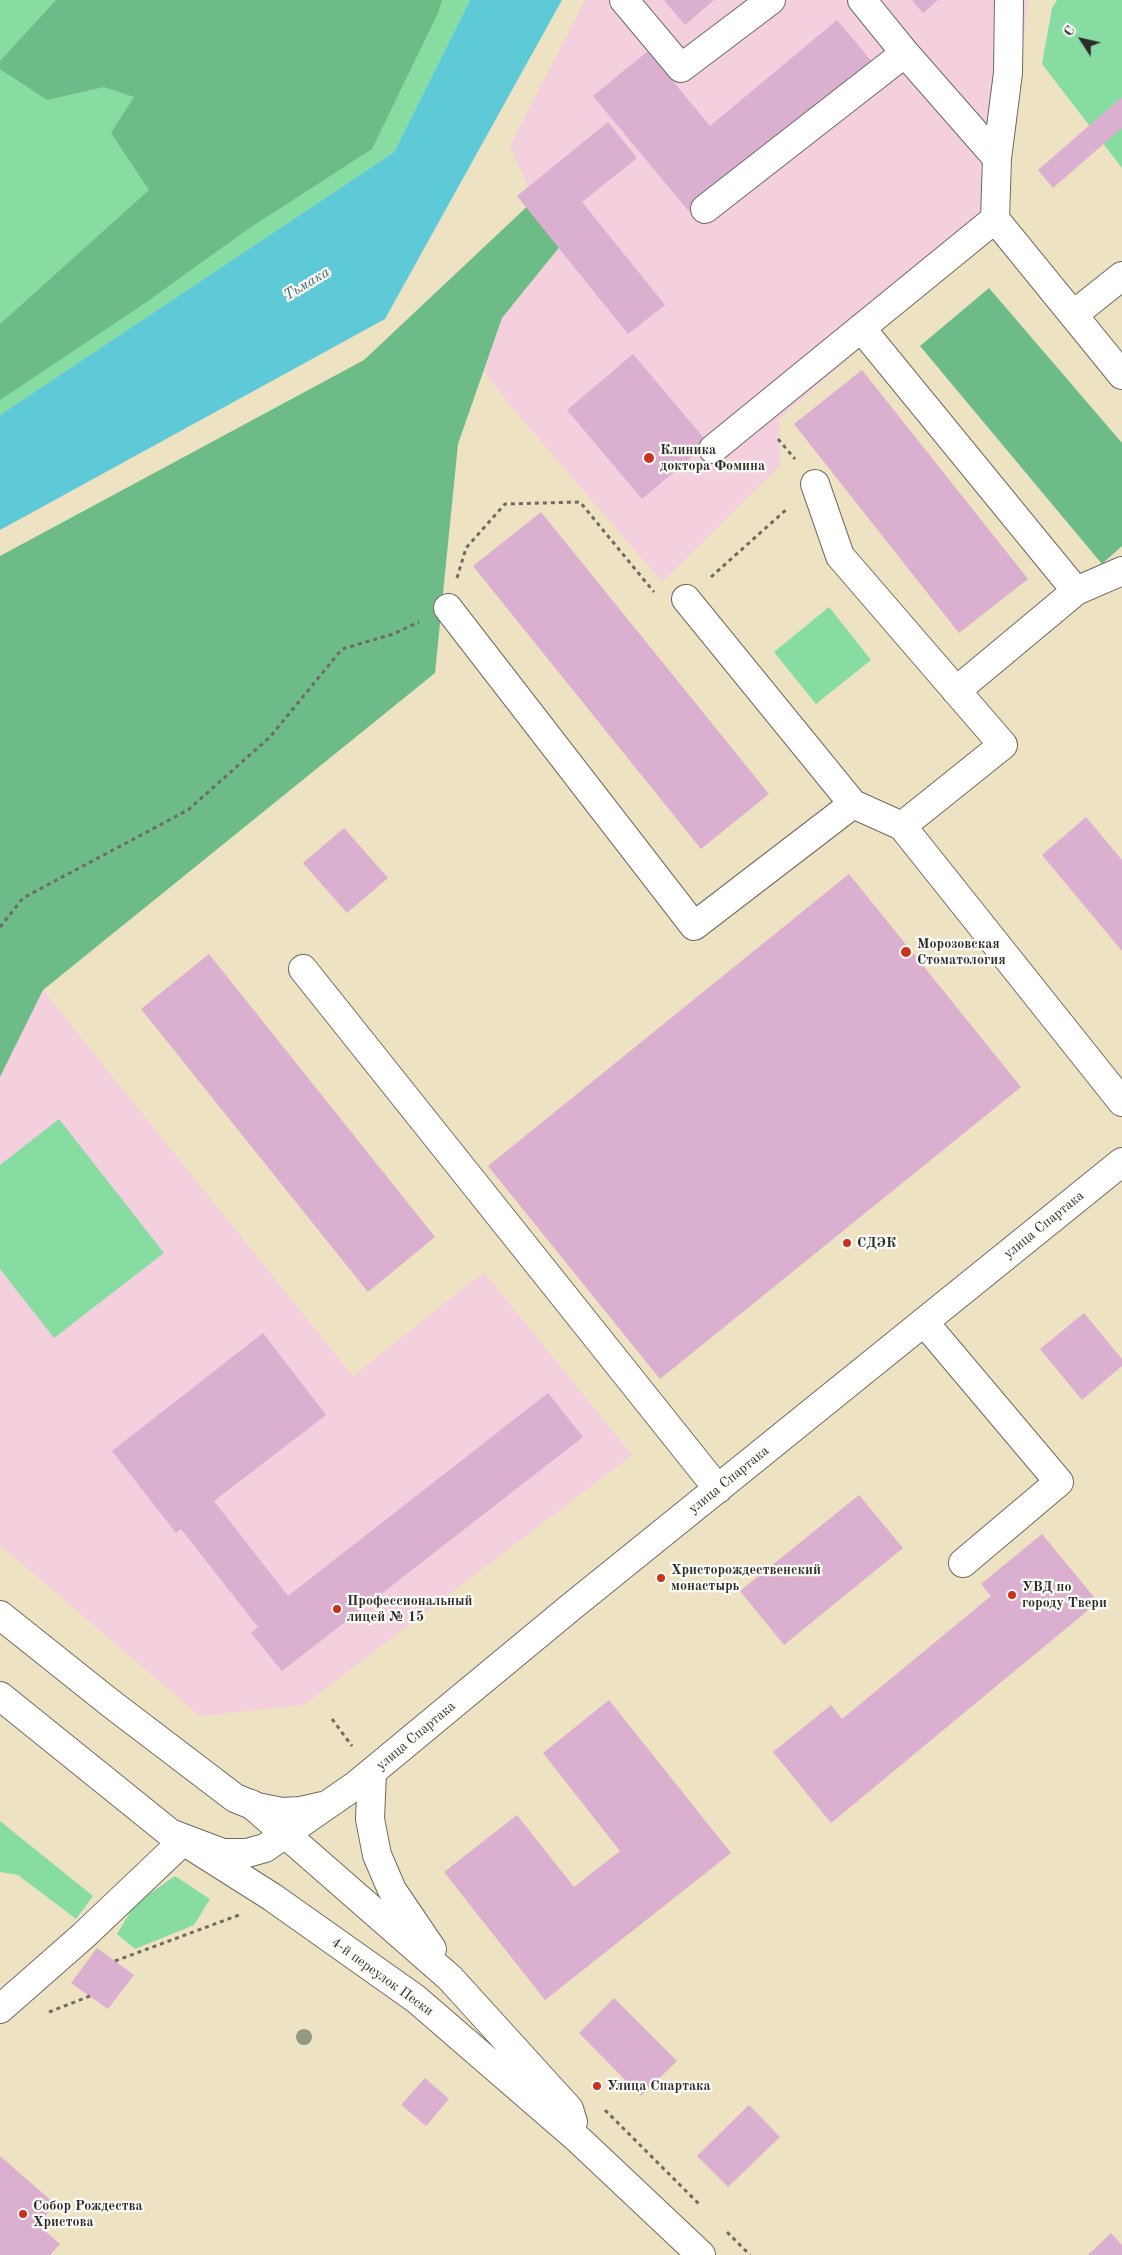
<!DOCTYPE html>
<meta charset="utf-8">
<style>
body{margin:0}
#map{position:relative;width:1122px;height:2255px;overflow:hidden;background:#ede2c2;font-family:"Old Standard TT",serif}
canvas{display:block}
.north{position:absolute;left:1057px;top:15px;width:50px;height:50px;-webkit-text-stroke:4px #fdfcf7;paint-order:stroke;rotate:305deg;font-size:14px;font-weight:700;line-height:20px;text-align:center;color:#2b2b2b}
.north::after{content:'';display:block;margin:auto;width:18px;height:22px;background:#2b2b2b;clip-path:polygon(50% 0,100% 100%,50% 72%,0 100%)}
</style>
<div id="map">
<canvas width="1122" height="2255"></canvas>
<div class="north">С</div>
</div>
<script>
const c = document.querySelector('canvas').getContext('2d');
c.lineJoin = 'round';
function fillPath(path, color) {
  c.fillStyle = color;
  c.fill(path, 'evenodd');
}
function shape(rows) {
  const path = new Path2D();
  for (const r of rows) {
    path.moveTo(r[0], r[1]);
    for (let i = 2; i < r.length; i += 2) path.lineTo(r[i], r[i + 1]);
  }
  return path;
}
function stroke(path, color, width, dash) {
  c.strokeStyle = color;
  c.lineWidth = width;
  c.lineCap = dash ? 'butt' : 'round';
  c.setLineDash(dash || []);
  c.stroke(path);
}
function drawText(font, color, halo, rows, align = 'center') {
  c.font = font + ' "Old Standard TT",serif';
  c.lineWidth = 4.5;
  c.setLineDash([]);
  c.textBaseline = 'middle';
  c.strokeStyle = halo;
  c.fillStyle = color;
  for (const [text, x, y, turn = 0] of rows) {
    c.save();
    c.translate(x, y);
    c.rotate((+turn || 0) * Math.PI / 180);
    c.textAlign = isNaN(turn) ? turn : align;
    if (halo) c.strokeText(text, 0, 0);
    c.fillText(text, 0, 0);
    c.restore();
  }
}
const built = shape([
 [585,0,1028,0,1004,223,779,419,780,466,662,582,509,404,484,371,502,318,566,240,534,200,510,146],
 [43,990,353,1376,484,1272,632,1455,304,1705,200,1716,0,1545,0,1077]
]);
const green = shape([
 [0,0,470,0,394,152,0,415],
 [1057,0,1122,0,1122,168,1042,64,1052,8],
 [829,607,871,660,816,704,774,652],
 [59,1119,164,1253,54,1338,0,1269,0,1165],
 [0,1821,93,1896,76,1919,18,1875,0,1872],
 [175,1876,210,1899,194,1925,135,1949,117,1934,135,1904]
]);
const forest = shape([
 [56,0,442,0,438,13,372,149,248,229,148,301,0,400,0,324,149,190,111,133,134,97,104,87,47,100,0,69,0,61],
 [534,200,566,239,502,318,458,444,435,673,43,990,0,1077,0,556,364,360],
 [989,288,1122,443,1122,546,1102,564,920,346]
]);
const water = shape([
 [470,0,562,0,385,319,0,530,0,415,394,152]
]);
const building = shape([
 [664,0,714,0,685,25],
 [912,0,938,0,923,13],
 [837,20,873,63,692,215,593,96,648,51,710,126],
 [1122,97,1122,128,1053,188,1038,170],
 [608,122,637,158,582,202,665,305,628,334,517,196],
 [633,354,708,443,642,499,567,410],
 [862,370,1028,579,959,633,794,424],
 [541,512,769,794,701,849,473,566],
 [1086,817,1122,860,1122,951,1042,855],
 [344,828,388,878,347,913,303,863],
 [849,874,1021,1087,660,1379,488,1166],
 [209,954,435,1237,368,1292,141,1009],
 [1084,1313,1122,1359,1122,1366,1082,1400,1040,1349],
 [263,1333,326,1415,214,1501,288,1596,548,1393,583,1437,282,1671,251,1633,258,1627,181,1529,176,1533,112,1451],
 [859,1495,903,1548,784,1645,740,1591],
 [1042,1534,1098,1602,831,1823,773,1752,831,1705,842,1719,991,1596,981,1584],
 [609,1700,731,1853,545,2000,444,1872,517,1815,574,1887,620,1851,543,1753],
 [97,1948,134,1975,108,2009,71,1983],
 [614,1998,677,2061,641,2096,579,2033],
 [425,2078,449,2099,426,2126,401,2105],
 [749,2105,780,2137,728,2187,697,2156],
 [0,2156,55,2204,38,2225,60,2244,50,2255,0,2255],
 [1111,2233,1122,2245,1122,2255,1088,2255]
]);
const path = shape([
 [778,439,795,459],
 [711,577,788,508],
 [457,578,466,548,505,504,580,502,654,592],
 [0,927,23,898,188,810,270,737,342,649,393,634,419,622],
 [332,1719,352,1746],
 [115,1961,239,1915],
 [49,2012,90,1996],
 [605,2110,700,2205],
 [727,2232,750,2255]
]);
const minor = shape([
 [624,0,681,68,771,0],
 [862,0,905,53],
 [997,158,1008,73,1009,0],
 [705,209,905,53,997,158,995,219],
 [1073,315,1122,276],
 [861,328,1076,591],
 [713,449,995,219,1122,375],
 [686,599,853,804,902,826,1003,745,840,556,815,484],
 [448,608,694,926,853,804],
 [956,691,1076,591,1122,571],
 [902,826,1122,1102],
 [303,969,718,1489],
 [924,1322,1059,1482,963,1563],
 [372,1772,370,1819,377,1855,392,1890,432,1949],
 [251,1804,450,1978,569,2109,573,2122],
 [193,1847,272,1897,416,1999,579,2140,701,2255],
 [0,2009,83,1936,183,1841]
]);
const major = shape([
 [0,1615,109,1702,235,1798,257,1807,282,1812,301,1811,323,1806],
 [0,1696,170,1833,223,1853,247,1853,265,1848,356,1785,571,1607,1122,1162]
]);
const trees = [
 [304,2037]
];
const markers = [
 [649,458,6,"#c8321e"],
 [906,952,6,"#c8321e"],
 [847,1243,5,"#c8321e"],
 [661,1578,5,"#c8321e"],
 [1012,1595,5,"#c8321e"],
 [337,1609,5,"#c8321e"],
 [597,2086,5,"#c8321e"],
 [23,2214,5,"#c8321e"]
];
const poiNames = [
 ["Клиника",660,450],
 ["доктора Фомина",660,466],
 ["Морозовская",917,944],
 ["Стоматология",917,960],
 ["СДЭК",857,1243],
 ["Христорождественский",671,1570],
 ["монастырь",671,1586],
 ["УВД по",1022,1587],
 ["городу Твери",1022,1603],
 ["Профессиональный",347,1601],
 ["лицей № 15",347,1617],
 ["Улица Спартака",607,2086],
 ["Собор Рождества",33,2206],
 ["Христова",33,2222]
];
const streetNames = [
 ["улица Спартака",1044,1225,-39],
 ["улица Спартака",729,1480,-39],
 ["улица Спартака",416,1736,-40],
 ["4-й переулок Пески",382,1977,36]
];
const waterNames = [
 ["Тьмака",307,284,-31]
];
fillPath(built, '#f4cfde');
fillPath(green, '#87dda1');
fillPath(forest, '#6dbc87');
fillPath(water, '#5ec9d7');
fillPath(building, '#dbafcf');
stroke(minor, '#6f6b60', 30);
stroke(major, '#6f6b60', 30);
stroke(path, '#6f6b60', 3, [4, 4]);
stroke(minor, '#fff', 28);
stroke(major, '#fff', 28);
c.fillStyle = '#929a82';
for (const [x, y] of trees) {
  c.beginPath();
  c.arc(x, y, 8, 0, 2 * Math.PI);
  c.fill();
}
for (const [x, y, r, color] of markers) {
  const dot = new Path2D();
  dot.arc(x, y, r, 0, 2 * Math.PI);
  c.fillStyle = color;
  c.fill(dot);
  stroke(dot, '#fdfcf7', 2);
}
drawText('bold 14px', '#2b2b2b', '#fdfcf7', poiNames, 'left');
drawText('14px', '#2b2b2b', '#fdfcf7', streetNames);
drawText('italic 15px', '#3d6267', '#fdfcf7', waterNames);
</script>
